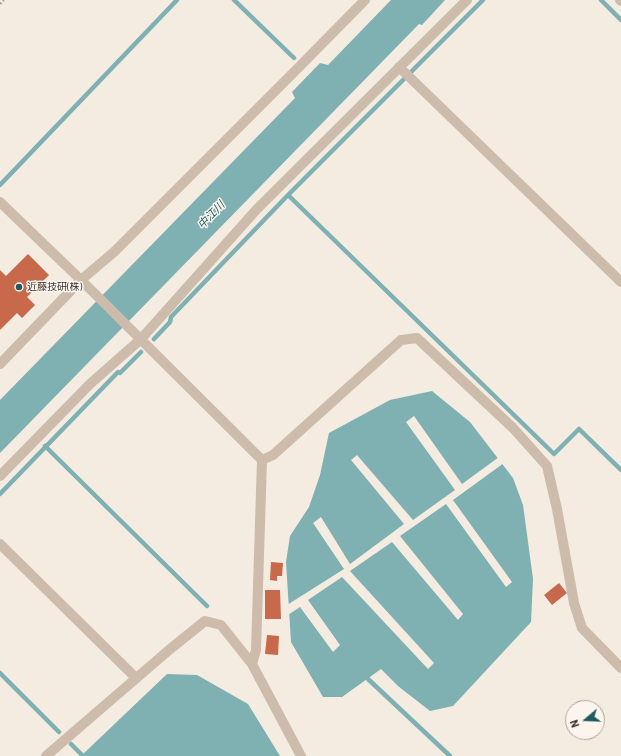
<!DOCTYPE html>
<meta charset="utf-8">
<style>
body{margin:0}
#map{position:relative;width:621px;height:756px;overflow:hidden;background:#f4ebe1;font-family:Barlow,sans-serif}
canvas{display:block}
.north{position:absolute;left:565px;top:700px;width:40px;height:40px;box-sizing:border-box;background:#fbf5ee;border:1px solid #aea6a0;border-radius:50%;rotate:251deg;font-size:11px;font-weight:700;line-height:16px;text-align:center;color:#3b302b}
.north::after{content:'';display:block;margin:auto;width:14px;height:18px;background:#1f5a5e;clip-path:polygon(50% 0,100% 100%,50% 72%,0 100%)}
</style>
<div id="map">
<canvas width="621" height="756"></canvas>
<div class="north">N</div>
</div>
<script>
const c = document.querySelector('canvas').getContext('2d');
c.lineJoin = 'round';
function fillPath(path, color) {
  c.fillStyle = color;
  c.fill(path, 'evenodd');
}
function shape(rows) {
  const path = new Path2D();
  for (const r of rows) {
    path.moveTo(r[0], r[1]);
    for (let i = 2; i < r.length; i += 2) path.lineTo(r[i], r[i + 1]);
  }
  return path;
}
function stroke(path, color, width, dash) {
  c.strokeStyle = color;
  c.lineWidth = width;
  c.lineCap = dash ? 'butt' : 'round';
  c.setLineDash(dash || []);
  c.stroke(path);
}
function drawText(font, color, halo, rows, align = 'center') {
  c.font = font + ' Barlow,"Noto Sans JP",sans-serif';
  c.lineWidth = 3;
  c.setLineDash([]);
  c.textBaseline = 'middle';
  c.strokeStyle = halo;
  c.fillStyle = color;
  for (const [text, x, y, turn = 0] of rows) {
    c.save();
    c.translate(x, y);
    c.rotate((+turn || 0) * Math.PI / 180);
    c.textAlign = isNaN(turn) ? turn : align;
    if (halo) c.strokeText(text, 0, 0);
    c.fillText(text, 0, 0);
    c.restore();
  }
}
const water = shape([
 [391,0,445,0,422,25,419,24,0,453,0,400,295,98,292,92,320,63,328,65],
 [432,391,470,422,513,478,523,505,533,579,531,622,453,706,430,711,398,686,381,669,342,697,323,697,291,642,286,562,290,536,309,507,320,475,329,433,390,400],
 [167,674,197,675,248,704,280,756,81,756]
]);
const pier = shape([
 [414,416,462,484,499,457,504,463,453,500,512,582,506,587,446,504,400,536,463,614,458,620,392,542,350,571,434,663,428,669,342,577,308,600,340,645,333,652,300,607,288,615,287,605,344,569,313,523,321,517,350,564,404,524,351,460,357,455,413,520,455,490,406,422]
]);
const stream = shape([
 [234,0,294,58],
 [601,0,621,20],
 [411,72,483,0],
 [0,185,177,0],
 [288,195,554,454,579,429,621,470],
 [154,339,170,322,171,317,288,195,405,78],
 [45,446,207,606],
 [0,494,118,372,120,373,141,352],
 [0,673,59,732],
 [368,679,450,756],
 [71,744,82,755]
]);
const building = shape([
 [28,254,49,275,27,297,35,305,22,318,17,313,0,330,0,270,6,276],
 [271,562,283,563,282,576,277,576,277,581,270,580],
 [559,583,567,593,552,605,544,595],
 [265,590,280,590,281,619,265,619],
 [267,635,279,636,278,655,265,654]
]);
const path = shape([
 [0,4,4,0]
]);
const minor = shape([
 [620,0,621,1],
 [399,67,621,282],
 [0,202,81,280,262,460,256,650,252,664],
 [0,364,81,280,114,252,299,67,365,0],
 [262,460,273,455,401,340,417,338,513,428,547,466,557,509,574,603,582,628,621,668],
 [0,476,90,384,141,339,257,209,467,0],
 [0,544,136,678],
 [46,756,169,650,205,621,221,625,252,664,301,756]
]);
const markers = [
 [19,287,4,"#1f5a5e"]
];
const poiNames = [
 ["近藤技研(株)",27,287]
];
const waterNames = [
 ["中江川",211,215,-46]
];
fillPath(water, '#7fb0b2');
fillPath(pier, '#f4ebe1');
stroke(stream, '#7fb0b2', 4.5);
fillPath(building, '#c8694b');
stroke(path, '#b9a596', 2.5, [2, 2]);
stroke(minor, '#cdbbac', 10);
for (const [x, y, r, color] of markers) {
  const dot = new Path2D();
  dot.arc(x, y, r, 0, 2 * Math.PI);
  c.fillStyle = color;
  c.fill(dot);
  stroke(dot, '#fbf5ee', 1.5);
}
drawText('10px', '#3b302b', '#fbf5ee', poiNames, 'left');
drawText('italic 11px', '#1f5a5e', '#fbf5ee', waterNames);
</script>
